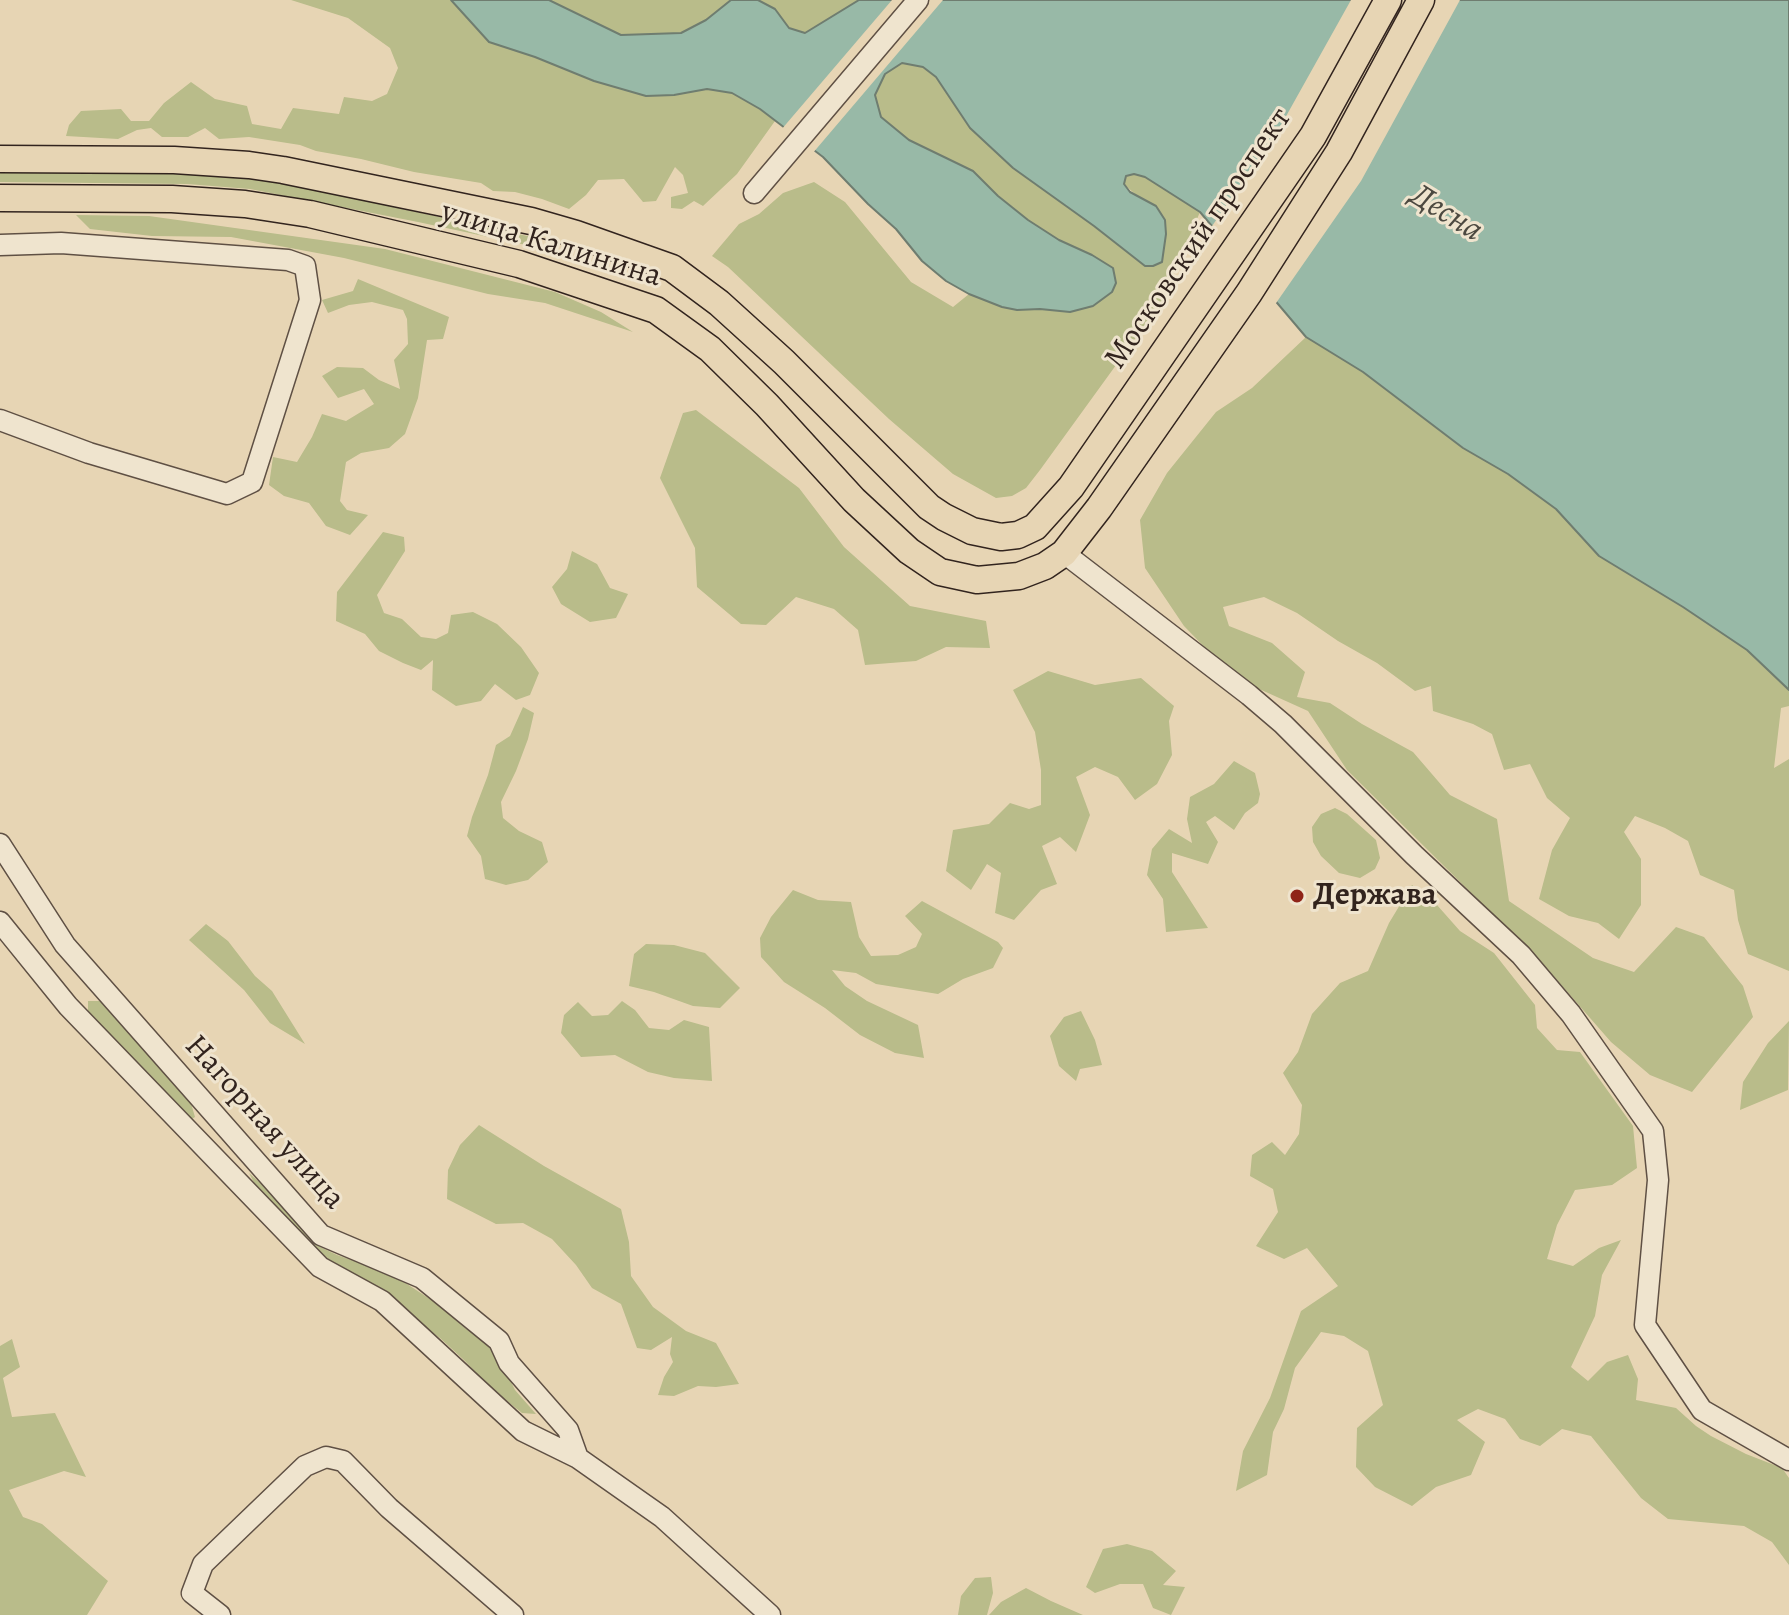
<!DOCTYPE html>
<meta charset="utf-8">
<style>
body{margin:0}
canvas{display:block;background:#e7d5b4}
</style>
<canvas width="1789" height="1615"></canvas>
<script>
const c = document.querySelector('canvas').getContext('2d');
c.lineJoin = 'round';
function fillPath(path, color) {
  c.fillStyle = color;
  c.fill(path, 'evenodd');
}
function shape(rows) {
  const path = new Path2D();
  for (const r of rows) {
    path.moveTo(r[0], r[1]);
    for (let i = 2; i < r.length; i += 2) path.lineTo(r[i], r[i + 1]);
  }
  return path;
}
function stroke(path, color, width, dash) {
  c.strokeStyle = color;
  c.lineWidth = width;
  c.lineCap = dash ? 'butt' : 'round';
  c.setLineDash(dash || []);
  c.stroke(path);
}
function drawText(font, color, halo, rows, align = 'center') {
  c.font = font + ' Alegreya,serif';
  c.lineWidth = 6;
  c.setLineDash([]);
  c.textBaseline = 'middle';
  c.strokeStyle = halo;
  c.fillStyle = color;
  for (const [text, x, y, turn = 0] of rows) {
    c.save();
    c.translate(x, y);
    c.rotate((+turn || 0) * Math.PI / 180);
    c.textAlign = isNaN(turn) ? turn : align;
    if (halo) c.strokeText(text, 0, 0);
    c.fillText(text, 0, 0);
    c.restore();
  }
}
const green = shape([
 [291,0,451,0,489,42,535,57,732,93,760,109,775,121,737,174,703,206,694,201,682,209,671,208,671,197,688,193,683,175,675,167,656,201,643,202,624,179,598,180,586,195,569,209,542,199,515,192,493,191,481,183,414,172,361,159,316,151,300,145,249,137,219,139,205,128,188,137,162,137,151,128,137,130,118,139,66,136,69,125,81,111,121,109,131,121,149,121,164,103,191,82,215,99,247,106,252,124,281,129,293,108,339,114,344,97,372,101,387,94,398,68,390,48,348,18],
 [549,0,731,0,706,20,681,33,620,35],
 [758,0,859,0,805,34,789,28,775,9],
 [902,63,922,66,936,77,970,128,1013,168,1094,226,1145,266,1162,262,1163,250,1136,195,1124,184,1126,176,1134,174,1145,177,1200,212,1161,303,1040,470,1026,488,1012,496,996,498,953,474,889,419,728,267,712,256,739,224,759,214,783,193,814,182,845,202,911,282,953,307,969,294,1017,310,1040,309,1070,312,1092,255,1059,240,1028,220,998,196,973,171,909,140,881,117,875,95,885,74],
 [0,172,198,174,243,178,282,183,532,237,540,240,542,244,540,246,526,245,418,222,250,189,187,184,0,182],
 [76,215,149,216,385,249,555,292,601,312,633,332,545,303,488,294,344,258,231,237,152,236,90,229],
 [358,279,449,317,443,339,427,340,418,398,405,434,389,448,361,453,346,462,340,501,347,510,368,515,350,535,326,526,309,503,284,496,269,485,273,457,297,462,312,437,322,414,346,421,374,404,364,389,338,398,322,376,337,367,363,368,379,380,400,389,394,360,408,344,407,319,403,310,372,302,349,305,328,313,322,300,353,291],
 [1306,337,1363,372,1463,448,1508,474,1556,509,1599,556,1683,607,1747,650,1789,690,1789,706,1781,708,1774,768,1789,759,1789,971,1748,954,1738,920,1734,890,1700,875,1688,841,1665,828,1635,816,1624,832,1641,859,1641,905,1619,939,1598,923,1569,916,1539,899,1552,850,1570,818,1547,798,1530,764,1504,770,1492,734,1473,724,1433,711,1431,686,1415,691,1377,663,1338,641,1297,613,1264,597,1223,607,1229,626,1272,643,1305,672,1297,697,1330,703,1362,724,1413,752,1450,795,1497,819,1509,901,1593,958,1634,972,1676,927,1704,937,1743,986,1753,1017,1692,1092,1650,1075,1611,1042,1542,963,1347,770,1308,711,1257,688,1219,662,1184,626,1145,568,1140,520,1167,473,1216,412,1252,388],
 [696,410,799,488,844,547,910,606,986,621,990,648,946,647,916,661,865,665,858,630,834,609,796,597,766,625,741,624,697,587,695,548,660,478,683,413],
 [383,532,404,537,405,551,377,595,384,613,402,619,421,637,436,639,448,633,451,615,473,612,497,624,521,647,539,673,530,695,516,700,495,684,481,701,456,706,432,690,433,660,421,670,403,663,379,651,365,634,336,621,337,592],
 [572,551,597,564,610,588,628,594,616,618,590,622,561,604,552,587,567,569],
 [1048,671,1095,685,1141,678,1174,706,1169,721,1172,755,1157,784,1135,800,1118,777,1095,767,1076,777,1090,815,1076,852,1060,837,1042,846,1057,884,1041,890,1014,920,995,913,1001,873,987,864,971,890,946,871,953,830,989,824,1010,803,1029,809,1041,805,1041,770,1035,732,1013,690],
 [523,707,534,713,528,739,516,771,501,802,503,818,519,831,542,842,548,862,528,880,506,885,485,879,481,856,467,836,472,817,488,775,496,745,510,736],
 [1234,761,1255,773,1260,794,1258,803,1245,813,1234,830,1215,816,1206,822,1218,842,1208,864,1172,853,1172,872,1208,928,1166,932,1163,899,1147,875,1152,849,1169,829,1192,843,1187,819,1190,797,1214,784],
 [1335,808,1347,814,1376,840,1380,858,1375,869,1360,878,1339,873,1321,856,1313,842,1312,827,1321,814],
 [1412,885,1437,905,1460,931,1494,953,1535,1005,1537,1028,1557,1050,1580,1052,1633,1126,1637,1168,1612,1185,1575,1190,1557,1225,1547,1259,1573,1266,1599,1248,1621,1240,1602,1275,1595,1316,1571,1367,1588,1381,1607,1362,1628,1355,1638,1379,1636,1400,1676,1408,1696,1426,1711,1436,1746,1454,1782,1468,1789,1478,1789,1565,1772,1542,1744,1526,1668,1519,1641,1498,1591,1436,1562,1429,1540,1446,1520,1439,1505,1419,1478,1409,1457,1420,1485,1442,1471,1475,1436,1487,1412,1506,1375,1487,1356,1467,1357,1428,1383,1405,1368,1351,1344,1336,1321,1332,1295,1368,1284,1409,1273,1432,1267,1475,1236,1491,1243,1451,1270,1398,1301,1311,1338,1286,1307,1248,1284,1259,1256,1246,1278,1212,1273,1189,1250,1176,1252,1155,1272,1142,1285,1155,1299,1134,1302,1105,1283,1073,1298,1052,1312,1014,1340,983,1368,971,1389,923],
 [793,890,818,900,851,902,859,937,871,956,898,955,916,947,922,934,905,916,922,901,998,942,1003,948,993,968,963,979,938,994,876,984,856,973,832,970,845,986,867,1001,918,1025,924,1058,895,1053,860,1035,825,1008,784,982,761,957,760,938,771,917],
 [206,924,228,941,255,976,272,991,305,1044,270,1023,244,990,189,940],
 [646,944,674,945,705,953,740,988,720,1008,693,1006,654,992,629,986,634,954],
 [88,1001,102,1001,190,1100,195,1117,187,1122,88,1014],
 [622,1001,635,1010,649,1028,669,1030,684,1020,709,1027,712,1081,674,1078,648,1072,615,1055,581,1057,561,1033,564,1015,578,1002,592,1016,608,1015],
 [1081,1011,1095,1040,1102,1065,1080,1069,1076,1081,1059,1066,1050,1036,1064,1017],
 [1789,1021,1788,1090,1740,1110,1743,1082,1768,1043],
 [479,1125,544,1166,621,1209,629,1242,631,1276,653,1307,686,1331,716,1343,739,1384,716,1387,698,1386,674,1396,658,1395,664,1377,673,1362,670,1354,672,1337,651,1350,637,1348,621,1304,592,1288,576,1265,552,1239,523,1223,496,1224,447,1199,448,1170,460,1145],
 [249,1173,288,1208,316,1245,337,1255,377,1269,407,1284,439,1305,465,1328,488,1343,503,1365,515,1390,536,1414,522,1413,486,1384,465,1361,440,1338,330,1266,265,1204],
 [12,1339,20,1367,3,1378,12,1417,55,1413,86,1477,64,1471,9,1490,23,1517,42,1524,108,1581,87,1615,0,1615,0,1346],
 [1127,1544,1152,1551,1176,1571,1163,1585,1185,1587,1171,1615,1153,1608,1143,1584,1120,1584,1095,1593,1086,1587,1103,1549],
 [991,1577,993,1593,987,1615,958,1615,961,1596,975,1578],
 [1026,1588,1051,1601,1083,1615,989,1615,1001,1602]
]);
const water = shape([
 [451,0,549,0,621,35,681,33,706,20,731,0,758,0,775,9,789,28,805,33,859,0,1789,0,1789,690,1747,650,1683,607,1599,556,1556,509,1508,474,1463,448,1363,372,1306,337,1200,212,1145,177,1134,174,1126,176,1124,184,1130,192,1156,206,1165,220,1166,234,1162,262,1153,266,1145,266,1094,226,1013,168,970,128,936,77,923,67,902,63,885,74,875,95,881,117,909,140,973,171,998,196,1028,220,1059,240,1092,255,1113,268,1116,283,1112,292,1093,306,1070,312,1040,309,1017,310,1002,307,969,294,946,281,922,261,896,229,868,204,823,157,760,109,732,93,707,89,674,95,646,96,594,81,535,57,489,42,451,0]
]);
const pier = shape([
 [892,0,943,0,812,154,781,130],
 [1351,0,1460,0,1361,181,1274,306,1210,229,1280,127]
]);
const minor = shape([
 [754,193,918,0],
 [0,245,61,243,288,260,305,266,310,300,252,482,227,494,89,453,0,420],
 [1064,553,1249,695,1283,724,1414,855,1521,955,1571,1014,1653,1131,1658,1180,1645,1325,1702,1410,1789,1460],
 [0,844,65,945,321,1235,422,1278,499,1341,509,1363,568,1430,578,1458,662,1517,770,1615],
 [0,922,68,1006,320,1267,382,1301,523,1431,578,1458],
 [220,1615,192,1593,203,1564,305,1466,326,1457,343,1461,389,1508,513,1615]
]);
const major = shape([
 [0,159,174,160,249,165,283,170,531,221,576,234,672,268,719,303,784,362,929,507,944,517,972,531,1001,537,1018,535,1035,527,1071,487,1313,136,1388,0],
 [0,198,172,199,245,204,310,214,519,264,656,310,710,349,767,405,854,500,909,551,940,572,977,580,1019,576,1045,566,1064,553,1099,508,1249,293,1339,152,1421,0]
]);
const markers = [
 [1297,896,8,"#8f2418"]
];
const streetNames = [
 ["Московский проспект",1199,239,-56],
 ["улица Калинина",551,245,17],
 ["Нагорная улица",264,1123,48]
];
const poiNames = [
 ["Держава",1313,896]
];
const waterNames = [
 ["Десна",1446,214,32]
];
fillPath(green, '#b9bc8a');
fillPath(water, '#98b9a7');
stroke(water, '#6f7d70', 2);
fillPath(pier, '#e7d5b4');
stroke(minor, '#5f5044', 23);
stroke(major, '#32241e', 29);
stroke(minor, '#efe4ce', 20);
stroke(major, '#e7d5b4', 26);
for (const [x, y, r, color] of markers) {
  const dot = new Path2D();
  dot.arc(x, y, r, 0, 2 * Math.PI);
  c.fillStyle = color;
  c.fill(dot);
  stroke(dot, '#efe4ce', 3);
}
drawText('32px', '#32241e', '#efe4ce', streetNames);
drawText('bold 32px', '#32241e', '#efe4ce', poiNames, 'left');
drawText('italic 34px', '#4c4940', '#efe4ce', waterNames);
</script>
